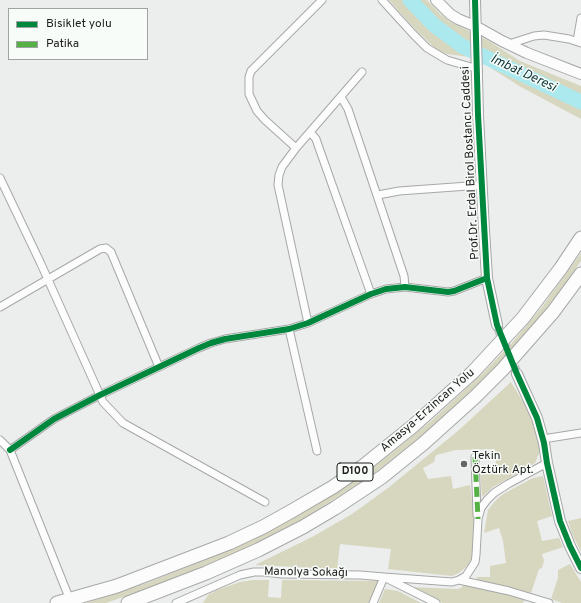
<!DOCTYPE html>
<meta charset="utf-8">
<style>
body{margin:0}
#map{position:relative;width:581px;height:603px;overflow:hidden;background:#eceeed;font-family:Overpass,sans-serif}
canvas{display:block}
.legend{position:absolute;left:8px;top:8px;width:140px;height:52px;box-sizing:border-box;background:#f8fcf9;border:1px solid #a0a3a1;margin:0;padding:5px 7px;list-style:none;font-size:12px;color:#1c1d1c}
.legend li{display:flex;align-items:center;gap:8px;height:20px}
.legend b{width:20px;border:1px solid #a0a3a1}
</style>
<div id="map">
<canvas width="581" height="603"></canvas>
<ul class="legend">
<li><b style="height:5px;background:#00873e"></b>Bisiklet yolu</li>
<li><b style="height:5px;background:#55b145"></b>Patika</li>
</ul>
</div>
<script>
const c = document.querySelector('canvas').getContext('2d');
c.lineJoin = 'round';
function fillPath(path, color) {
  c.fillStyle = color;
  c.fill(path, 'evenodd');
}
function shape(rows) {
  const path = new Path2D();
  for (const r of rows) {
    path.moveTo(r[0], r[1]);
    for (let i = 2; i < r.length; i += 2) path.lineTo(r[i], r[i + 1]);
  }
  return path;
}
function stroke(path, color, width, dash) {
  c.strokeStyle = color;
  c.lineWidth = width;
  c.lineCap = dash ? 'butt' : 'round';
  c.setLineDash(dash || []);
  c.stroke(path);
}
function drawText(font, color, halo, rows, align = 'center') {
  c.font = font + ' Overpass,sans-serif';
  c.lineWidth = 3;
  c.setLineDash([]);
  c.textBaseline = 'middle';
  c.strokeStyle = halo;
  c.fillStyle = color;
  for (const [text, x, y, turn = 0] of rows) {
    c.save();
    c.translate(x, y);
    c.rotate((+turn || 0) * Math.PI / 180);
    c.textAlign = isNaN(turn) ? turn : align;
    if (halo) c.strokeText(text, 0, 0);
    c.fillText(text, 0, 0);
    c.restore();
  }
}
const green = shape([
 [389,0,427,0,440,14,449,21,489,41,520,61,581,86,581,119,521,87,483,63,469,57,447,54,437,50,416,30],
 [581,253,581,261,566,283,538,319,509,353,481,382,447,413,420,437,371,476,301,520,246,548,160,585,123,597,106,603,86,603,147,583,195,564,257,537,329,497,364,475,430,422,482,374,511,344,542,307],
 [511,382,528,410,536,433,540,445,540,451,535,463,493,487,482,497,480,469,496,467,495,449,456,450,436,455,434,462,423,468,428,479,451,476,453,489,470,485,474,519,473,546,471,560,466,567,459,573,452,576,388,569,391,549,340,544,337,569,255,565,312,537,352,514,388,488,459,430],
 [543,476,552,516,537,521,542,541,559,538,563,547,542,554,544,561,542,568,539,569,531,593,508,587,476,582,477,577,490,577,490,566,506,563,503,541,499,528,484,533,488,510,492,505,498,498,505,493,533,478],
 [581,518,581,552,572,534,568,521],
 [570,564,581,582,581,603,562,603,551,599,558,578,558,570],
 [253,580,269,580,268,597,281,598,282,580,379,581,369,603,203,603,208,595,217,590,240,582],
 [464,584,526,598,523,603,443,603,412,588,412,587,457,589,461,588],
 [385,589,398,591,421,603,379,603]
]);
const river = shape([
 [410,0,434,25,462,46,581,102]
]);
const secondaryTunnel = shape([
 [497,325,517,374]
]);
const street = shape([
 [382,0,413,34,427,48,447,60,478,69],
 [577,41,581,18],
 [509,44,534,36,544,35,569,39,581,43],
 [341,97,348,109,404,276,405,287],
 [310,132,316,139,318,145,371,294],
 [296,148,265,120,257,111,249,94,249,77,251,71,322,0],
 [0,178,41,264,103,402,123,423,265,502],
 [378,195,399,191,482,185],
 [0,307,100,249,106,248,111,252,159,367],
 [308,323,278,185,279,175,282,167,296,148,362,72],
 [289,329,317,451],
 [543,439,581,433],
 [0,440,10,450,70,600],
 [10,450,54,419,100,395,199,348,211,343,225,339,289,329,308,323,371,294,386,289,405,287,448,292,454,291,487,278],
 [475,457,477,515],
 [459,580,509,591,549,603],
 [176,603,240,575,254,572,264,572,282,574,360,575,384,577,436,603],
 [373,603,384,577,452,582,459,580,466,576,475,562,476,555,478,519,481,508,487,500,494,493,508,484,547,463]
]);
const secondary = shape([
 [436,0,450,14,458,19,477,27,502,41,527,53,581,74],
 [475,0,478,115,484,230,487,278,497,325],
 [517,374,537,418,544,443,547,463,560,521,570,546,581,568]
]);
const highway = shape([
 [57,603,117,586,229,543,263,527,290,512,333,487,362,467,413,426,473,372,523,318,561,268,581,238],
 [128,603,206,573,258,550,303,527,335,508,382,477,424,443,475,397,503,369,553,312,581,274]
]);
const quiet = shape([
 [475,457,478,519]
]);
const cycleway = shape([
 [475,0,478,115,487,278,497,325,517,374,537,418,544,443,547,463,560,521,570,546,581,568],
 [10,450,54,419,100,395,199,348,211,343,225,339,289,329,308,323,371,294,386,289,405,287,448,292,454,291,487,278]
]);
const markers = [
 [464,464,4,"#656665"]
];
const shields = [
 [355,472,36]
];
const shieldNames = [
 ["D100",355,472]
];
const streetNames = [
 ["Prof.Dr. Erdal Birol Bostancı Caddesi",471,163,-93],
 ["Amasya-Erzincan Yolu",428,411,-41],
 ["Manolya Sokağı",306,573,1]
];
const poiNames = [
 ["Tekin",472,457],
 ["Öztürk Apt.",472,471]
];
const waterNames = [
 ["İmbat Deresi",523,74,25]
];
fillPath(green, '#d7d6be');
stroke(river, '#ace9ef', 15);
stroke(secondaryTunnel, '#c2c4c3', 10, [10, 5]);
stroke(street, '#a6a8a7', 9);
stroke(secondary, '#a6a8a7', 12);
stroke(highway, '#a6a8a7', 15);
stroke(street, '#fcfcfc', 7);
stroke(secondary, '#fcfcfc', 10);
stroke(highway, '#fcfcfc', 13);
stroke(quiet, '#55b145', 5, [10, 5]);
stroke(cycleway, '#00873e', 6);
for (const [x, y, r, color] of markers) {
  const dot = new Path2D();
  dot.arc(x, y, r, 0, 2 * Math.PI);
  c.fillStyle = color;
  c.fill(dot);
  stroke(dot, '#f8fcf9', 1.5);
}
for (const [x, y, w] of shields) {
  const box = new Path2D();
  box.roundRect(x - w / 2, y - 9, w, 18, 3);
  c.fillStyle = '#f8fcf9';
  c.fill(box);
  stroke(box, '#1c1d1c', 1);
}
drawText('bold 11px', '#1c1d1c', null, shieldNames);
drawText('12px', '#1c1d1c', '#f8fcf9', streetNames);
drawText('12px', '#1c1d1c', '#f8fcf9', poiNames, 'left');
drawText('italic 13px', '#093538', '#f8fcf9', waterNames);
</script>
